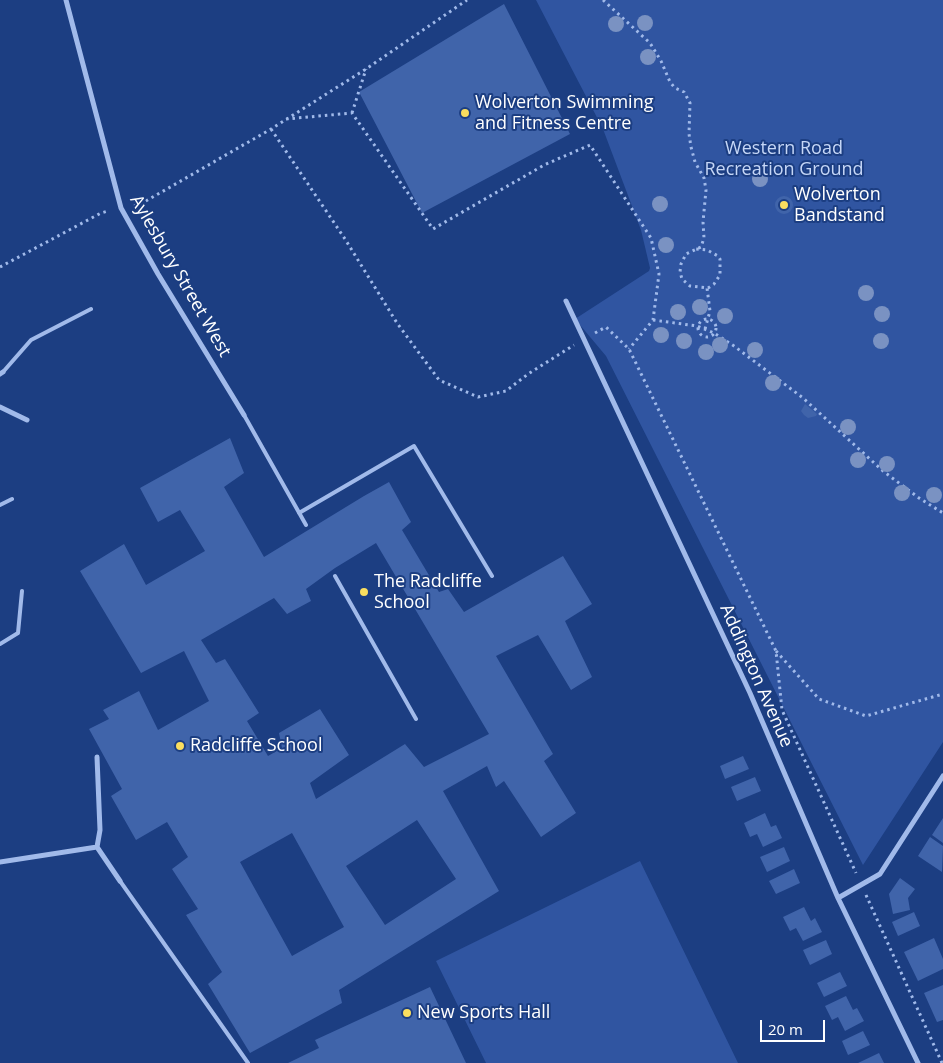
<!DOCTYPE html>
<style>
body{margin:0}
#map{position:relative;width:943px;height:1063px;overflow:hidden;background:#1c3e82;font-family:"Open Sans",sans-serif}
canvas{display:block}
.scale{position:absolute;left:760px;top:1020px;width:65px;height:22px;box-sizing:border-box;border:2px solid #fff;border-top:0;padding-left:6px;font-size:15px;line-height:18px;white-space:nowrap;color:#fff;-webkit-text-stroke:4px #1c3e82;paint-order:stroke}
</style>
<div id="map">
<canvas width="943" height="1063"></canvas>
<div class="scale">20 m</div>
</div>
<script>
const c = document.querySelector('canvas').getContext('2d');
c.lineJoin = 'round';
function fillPath(path, color) {
  c.fillStyle = color;
  c.fill(path, 'evenodd');
}
function shape(rows) {
  const path = new Path2D();
  for (const r of rows) {
    if (r.length === 3) {
      path.moveTo(r[0] + r[2], r[1]);
      path.arc(r[0], r[1], r[2], 0, 2 * Math.PI);
      continue;
    }
    path.moveTo(r[0], r[1]);
    for (let i = 2; i < r.length; i += 2) path.lineTo(r[i], r[i + 1]);
  }
  return path;
}
function stroke(path, color, width, dash) {
  c.strokeStyle = color;
  c.lineWidth = width;
  c.lineCap = dash ? 'butt' : 'round';
  c.setLineDash(dash || []);
  c.stroke(path);
}
function drawText(font, color, halo, rows, align = 'center') {
  c.font = font + ' "Open Sans",sans-serif';
  c.lineWidth = 4;
  c.setLineDash([]);
  c.textBaseline = 'middle';
  c.strokeStyle = halo;
  c.fillStyle = color;
  for (const [text, x, y, turn = 0] of rows) {
    c.save();
    c.translate(x, y);
    c.rotate((+turn || 0) * Math.PI / 180);
    c.textAlign = isNaN(turn) ? turn : align;
    if (halo) c.strokeText(text, 0, 0);
    c.fillText(text, 0, 0);
    c.restore();
  }
}
const green = shape([
 [536,0,943,0,943,742,863,865,606,356,575,319,649,271,650,268,641,230,603,129],
 [640,861,738,1063,486,1063,436,961]
]);
const building = shape([
 [504,4,570,134,422,213,359,92],
 [784,205,9],
 [805,404,817,414,816,416,808,418,804,415,801,411],
 [230,438,244,473,224,487,264,557,364,496,389,482,411,522,402,530,439,592,448,589,464,612,563,556,592,604,565,621,592,677,571,690,538,635,496,656,553,754,544,761,576,813,541,837,504,781,496,787,487,766,443,791,499,891,339,990,342,1003,250,1053,208,984,222,972,186,915,198,909,172,869,188,857,167,822,136,840,111,796,122,789,89,729,109,719,103,710,139,691,158,730,209,701,184,651,141,673,80,571,124,544,146,585,205,551,180,510,158,522,140,488],
 [376,543,489,734,424,767,405,744,316,799,310,783,349,755,320,709,279,733,282,748,268,756,247,721,259,713,225,659,216,663,201,640,274,598,287,614,311,601,306,589,335,568],
 [417,820,456,879,385,925,346,866],
 [292,833,344,927,292,956,240,862],
 [743,756,749,769,725,779,720,766],
 [755,777,761,791,737,801,731,787],
 [765,813,771,827,776,825,782,838,763,847,757,834,750,837,744,823],
 [943,818,943,843,932,835],
 [930,837,943,846,942,872,918,856],
 [784,847,790,861,767,872,760,857],
 [794,869,800,883,776,894,769,881],
 [900,878,915,889,908,898,910,910,893,914,889,894],
 [804,907,811,921,815,918,822,932,803,941,796,928,790,931,783,917],
 [914,912,920,926,898,936,892,922],
 [934,938,943,959,943,969,918,981,904,952],
 [826,940,832,954,810,965,803,950],
 [840,972,847,986,824,997,817,983],
 [943,985,943,1020,937,1022,924,993],
 [430,987,466,1063,288,1063,319,1048,315,1040],
 [846,996,853,1010,857,1008,864,1021,845,1031,838,1017,832,1020,825,1006],
 [863,1031,870,1045,848,1055,842,1041],
 [879,1053,884,1063,858,1063]
]);
const path = shape([
 [603,0,650,43,661,61,670,82,675,88,684,92,690,103,689,134,691,147,695,162,704,178,706,190,703,222,704,238,701,247,686,254,681,264,680,272,682,279,690,286,708,288,714,284,720,275,720,259,718,256,707,250,696,249],
 [352,113,366,69],
 [286,119,352,113,433,229,544,165,590,145,651,238,659,274,653,320,629,349],
 [271,129,345,239,397,323,439,380,478,397,506,391,528,374,574,345],
 [134,206,139,205,271,129,366,69,467,0],
 [0,267,101,213,108,211],
 [707,328,9],
 [653,320,697,326,714,333,734,346,803,398,883,471,919,498,943,513],
 [705,329,710,311,707,288],
 [595,333,606,327,629,349,776,651,782,710,856,873],
 [776,651,819,699,866,716,943,694],
 [866,895,942,1063]
]);
const service = shape([
 [3,372,31,340,91,309],
 [244,415,306,525],
 [0,505,12,499],
 [299,513,414,446,492,576],
 [335,576,416,719],
 [0,644,18,633,22,591],
 [120,881,248,1063]
]);
const minor = shape([
 [66,0,121,208,158,274,244,415],
 [566,301,750,693,838,898,918,1063],
 [0,374,3,372],
 [0,407,27,420],
 [97,757,100,830,97,847,120,881],
 [0,862,97,847],
 [838,898,880,874,943,776]
]);
const trees = [
 [645,23],
 [616,24],
 [648,57],
 [760,179],
 [660,204],
 [666,245],
 [866,293],
 [700,307],
 [678,312],
 [882,314],
 [725,316],
 [661,335],
 [684,341],
 [881,341],
 [720,345],
 [755,350],
 [706,352],
 [773,383],
 [848,427],
 [858,460],
 [887,464],
 [902,493],
 [934,495]
];
const markers = [
 [465,113,5,"#fade5f"],
 [784,205,5,"#fade5f"],
 [364,592,5,"#fade5f"],
 [180,746,5,"#fade5f"],
 [407,1013,5,"#fade5f"]
];
const poiNames = [
 ["Wolverton Swimming",475,103],
 ["and Fitness Centre",475,124],
 ["Wolverton",794,195],
 ["Bandstand",794,216],
 ["The Radcliffe",374,582],
 ["School",374,603],
 ["Radcliffe School",190,746],
 ["New Sports Hall",417,1013]
];
const parkNames = [
 ["Western Road",784,149],
 ["Recreation Ground",784,170]
];
const streetNames = [
 ["Aylesbury Street West",180,276,60],
 ["Addington Avenue",756,676,66]
];
fillPath(green, '#3055a1');
fillPath(building, '#4064aa');
stroke(path, '#a1baea', 3, [2.5, 4]);
stroke(service, '#a1baea', 4);
stroke(minor, '#a1baea', 5);
c.fillStyle = '#7a92c2';
for (const [x, y] of trees) {
  c.beginPath();
  c.arc(x, y, 8, 0, 2 * Math.PI);
  c.fill();
}
for (const [x, y, r, color] of markers) {
  const dot = new Path2D();
  dot.arc(x, y, r, 0, 2 * Math.PI);
  c.fillStyle = color;
  c.fill(dot);
  stroke(dot, '#1c3e82', 2);
}
drawText('18px', '#fff', '#1c3e82', poiNames, 'left');
drawText('18px', '#c6d7f7', '#1c3e82', parkNames);
drawText('18px', '#fff', '#1c3e82', streetNames);
</script>
